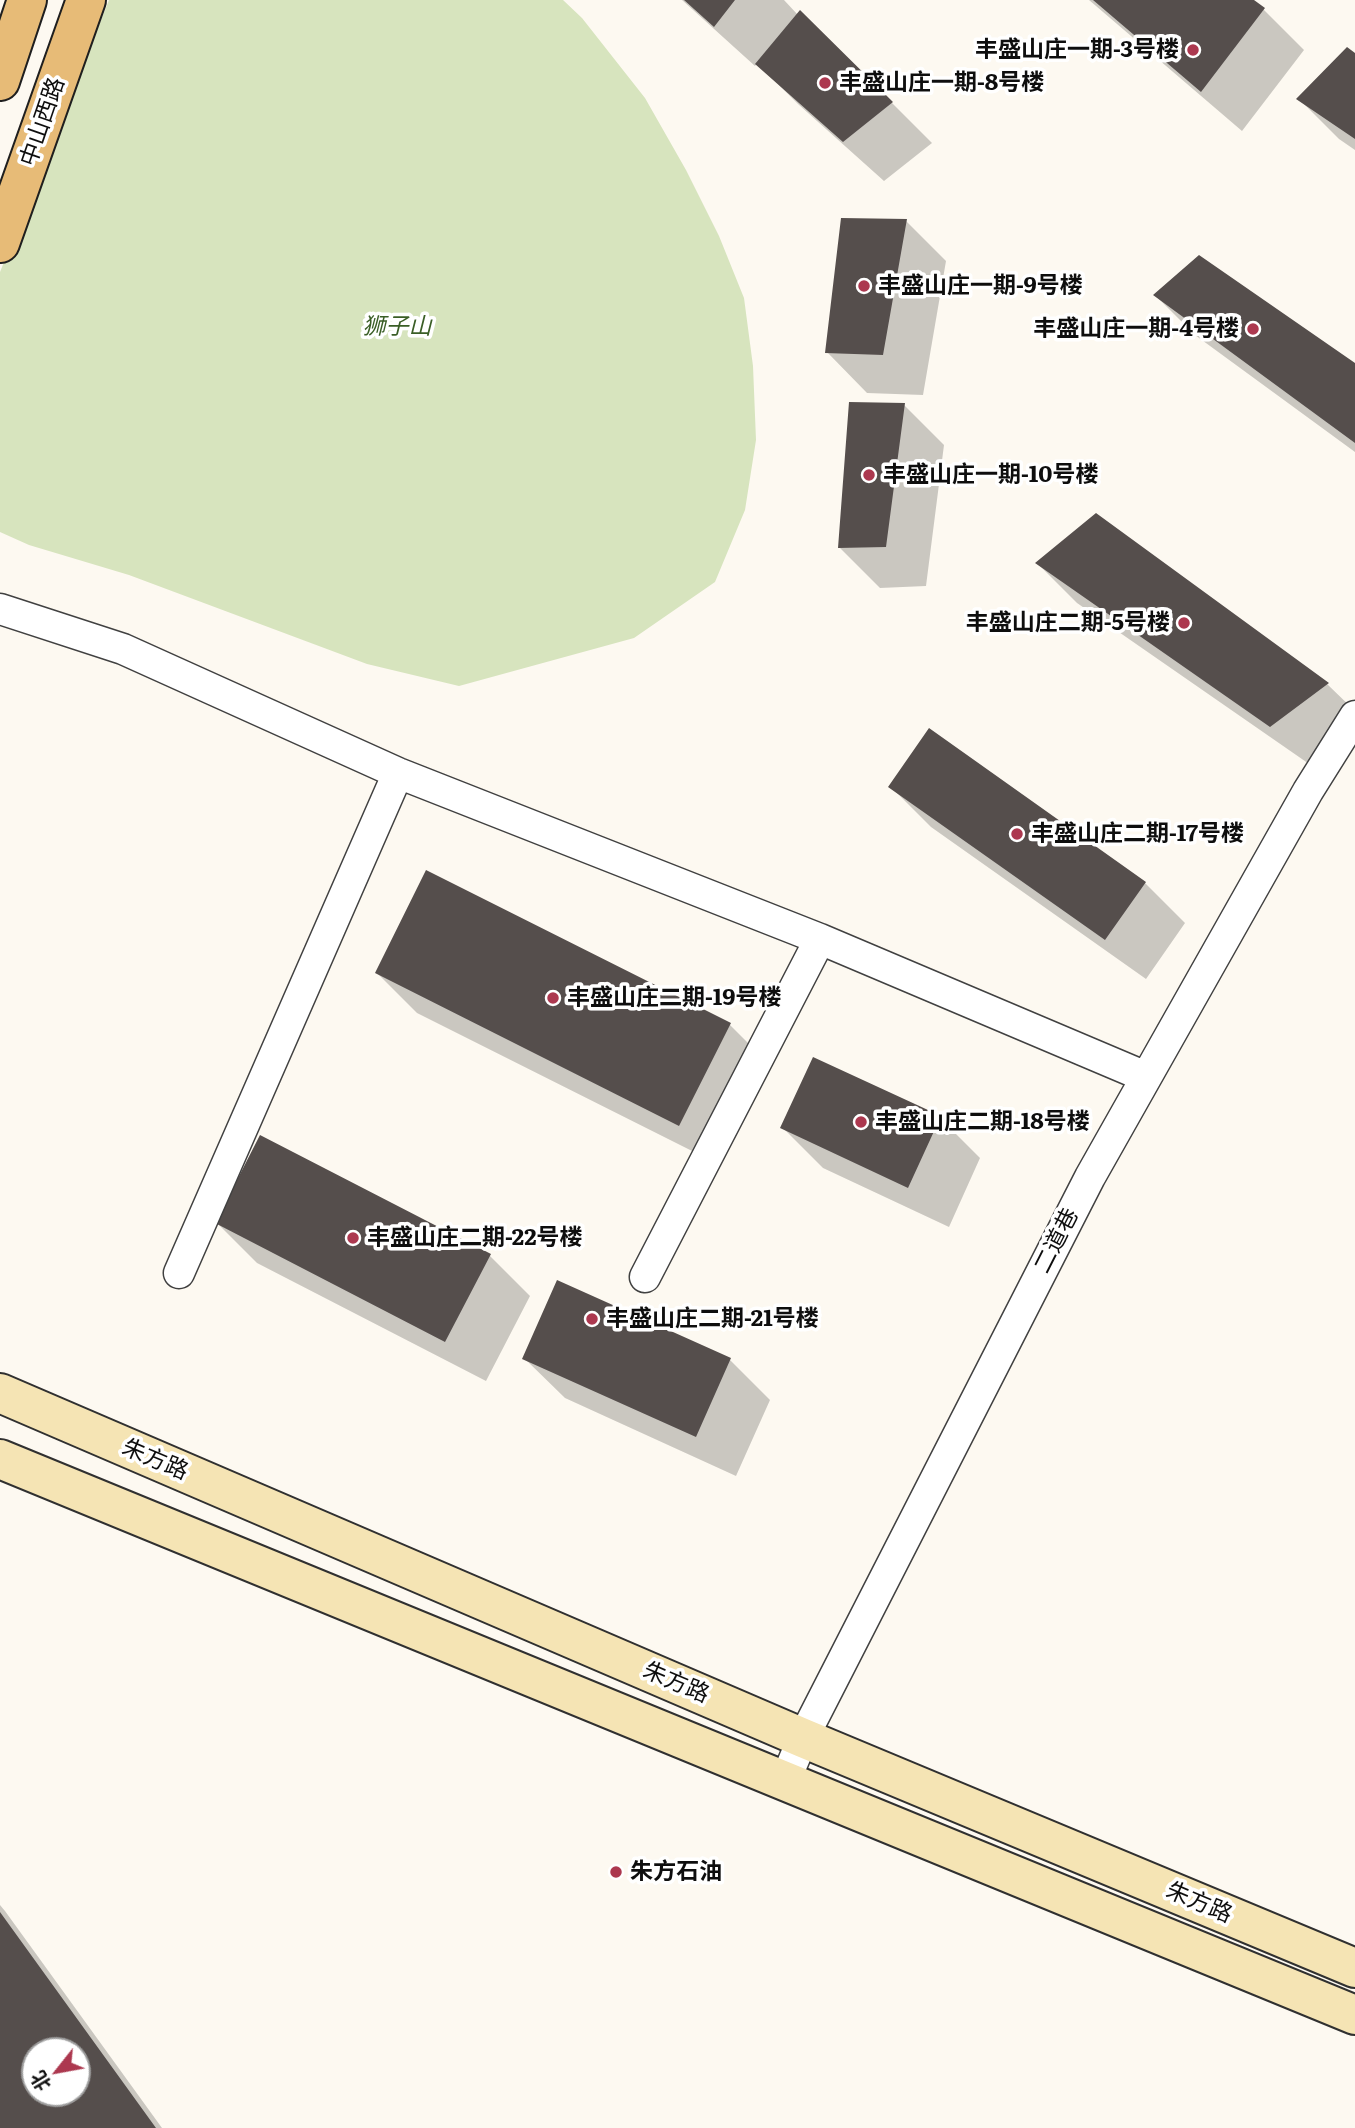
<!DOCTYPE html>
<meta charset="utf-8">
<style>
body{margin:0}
#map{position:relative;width:1355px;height:2128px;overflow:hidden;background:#fdf9f1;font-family:Literata,"Noto Sans SC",serif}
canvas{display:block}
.north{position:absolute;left:21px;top:2037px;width:70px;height:70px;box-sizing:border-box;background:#fff;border:2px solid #9f9f9f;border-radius:50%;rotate:239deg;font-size:19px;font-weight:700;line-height:28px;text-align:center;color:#0e0e0e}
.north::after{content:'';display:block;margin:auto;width:24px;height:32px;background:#ac384f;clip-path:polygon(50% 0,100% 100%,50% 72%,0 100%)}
</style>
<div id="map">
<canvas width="1355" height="2128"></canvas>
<div class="north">北</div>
</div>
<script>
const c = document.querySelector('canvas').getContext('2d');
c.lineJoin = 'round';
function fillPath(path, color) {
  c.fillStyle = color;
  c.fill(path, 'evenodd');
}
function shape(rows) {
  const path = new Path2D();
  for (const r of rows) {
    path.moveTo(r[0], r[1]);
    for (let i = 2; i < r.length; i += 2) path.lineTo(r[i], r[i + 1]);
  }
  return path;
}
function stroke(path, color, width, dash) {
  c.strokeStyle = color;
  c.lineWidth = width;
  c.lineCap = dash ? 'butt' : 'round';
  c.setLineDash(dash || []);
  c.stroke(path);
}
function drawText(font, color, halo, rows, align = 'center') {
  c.font = font + ' Literata,"Noto Sans SC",serif';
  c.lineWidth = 7;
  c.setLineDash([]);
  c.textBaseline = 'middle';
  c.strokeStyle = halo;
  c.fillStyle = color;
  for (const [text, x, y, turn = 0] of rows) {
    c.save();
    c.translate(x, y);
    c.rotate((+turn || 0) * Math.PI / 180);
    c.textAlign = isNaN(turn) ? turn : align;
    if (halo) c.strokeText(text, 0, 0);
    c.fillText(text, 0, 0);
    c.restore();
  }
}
const green = shape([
 [109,0,563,0,582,18,645,98,686,170,719,236,744,298,753,366,756,440,745,510,715,582,634,638,459,686,367,664,129,575,29,545,0,532,0,272]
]);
const shadow = shape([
 [682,0,784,0,798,15,801,12,932,143,884,181,798,104,757,63,755,66],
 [1089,0,1251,0,1264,10,1304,50,1242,131],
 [1355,55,1355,150,1339,139,1299,99],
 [906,221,946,261,923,395,867,393,827,352],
 [1155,295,1355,365,1355,452,1195,335],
 [904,405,944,445,926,586,880,588,839,547],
 [1037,563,1327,684,1355,711,1312,766,1077,603],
 [891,787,1145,883,1185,923,1146,979,931,827],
 [377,973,730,1025,770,1065,720,1165,417,1013],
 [940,1118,980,1158,949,1227,823,1168,783,1128],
 [217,1223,489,1255,530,1296,486,1381,257,1263],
 [524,1358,730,1360,770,1400,736,1476,565,1398],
 [0,1905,5,1911,162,2128,0,2128],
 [35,2051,77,2051,77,2093,35,2093]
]);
const building = shape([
 [684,0,735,0,714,27],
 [1093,0,1254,0,1265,8,1201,92],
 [800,10,893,102,843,142,755,64],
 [1347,47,1355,53,1355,139,1296,99],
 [841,218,907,219,883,355,825,353],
 [1199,255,1355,363,1355,443,1153,295],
 [849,402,905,403,886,547,838,548],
 [1096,513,1329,683,1270,727,1035,563],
 [929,728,1146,882,1105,940,888,787],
 [426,870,731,1023,679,1126,375,973],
 [813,1057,941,1116,908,1188,780,1128],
 [260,1135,491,1254,445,1342,215,1223],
 [557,1280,731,1358,696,1437,522,1359],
 [0,1912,156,2128,0,2128],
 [35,2051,77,2051,77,2093,35,2093]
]);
const street = shape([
 [0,609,123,649,398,773,820,939,645,1277],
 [820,939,1146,1077],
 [179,1273,398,773],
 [785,1781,803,1738,1090,1177,1308,791,1355,716]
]);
const secondary = shape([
 [0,1393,803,1738,1355,1968],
 [0,1459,1355,2015]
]);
const primary = shape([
 [0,81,27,0],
 [0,243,86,0]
]);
const markers = [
 [1193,50,7,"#ac384f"],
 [825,83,7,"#ac384f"],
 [864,286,7,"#ac384f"],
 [1253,329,7,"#ac384f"],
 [869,475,7,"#ac384f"],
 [1184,623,7,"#ac384f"],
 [1017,834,7,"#ac384f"],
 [553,998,7,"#ac384f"],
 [861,1122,7,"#ac384f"],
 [353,1238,7,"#ac384f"],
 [592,1319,7,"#ac384f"],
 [616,1872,7,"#ac384f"]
];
const poiNames = [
 ["丰盛山庄一期-3号楼",1179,50,"right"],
 ["丰盛山庄一期-8号楼",839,83],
 ["丰盛山庄一期-9号楼",878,286],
 ["丰盛山庄一期-4号楼",1239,329,"right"],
 ["丰盛山庄一期-10号楼",883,475],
 ["丰盛山庄二期-5号楼",1170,623,"right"],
 ["丰盛山庄二期-17号楼",1031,834],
 ["丰盛山庄二期-19号楼",567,998],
 ["丰盛山庄二期-18号楼",875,1122],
 ["丰盛山庄二期-22号楼",367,1238],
 ["丰盛山庄二期-21号楼",606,1319],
 ["朱方石油",630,1872]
];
const streetNames = [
 ["中山西路",43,122,-71],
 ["二道巷",1057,1241,-63],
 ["朱方路",155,1460,23],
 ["朱方路",676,1683,23],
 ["朱方路",1199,1903,23]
];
const parkNames = [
 ["狮子山",397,327]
];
fillPath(green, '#d7e4be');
fillPath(shadow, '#0003');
fillPath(building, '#554e4c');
stroke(street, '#414141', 33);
stroke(secondary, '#303030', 42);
stroke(primary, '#1f1f1f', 42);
stroke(street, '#fff', 30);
stroke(secondary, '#f5e4b4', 38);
stroke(primary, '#e7bb77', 38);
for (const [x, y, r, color] of markers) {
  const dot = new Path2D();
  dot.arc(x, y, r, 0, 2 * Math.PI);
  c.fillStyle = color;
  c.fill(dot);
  stroke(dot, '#fff', 2.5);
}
drawText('bold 23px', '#0e0e0e', '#fff', poiNames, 'left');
drawText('23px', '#0e0e0e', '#fff', streetNames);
drawText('italic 23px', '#3a5e26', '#fff', parkNames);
</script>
